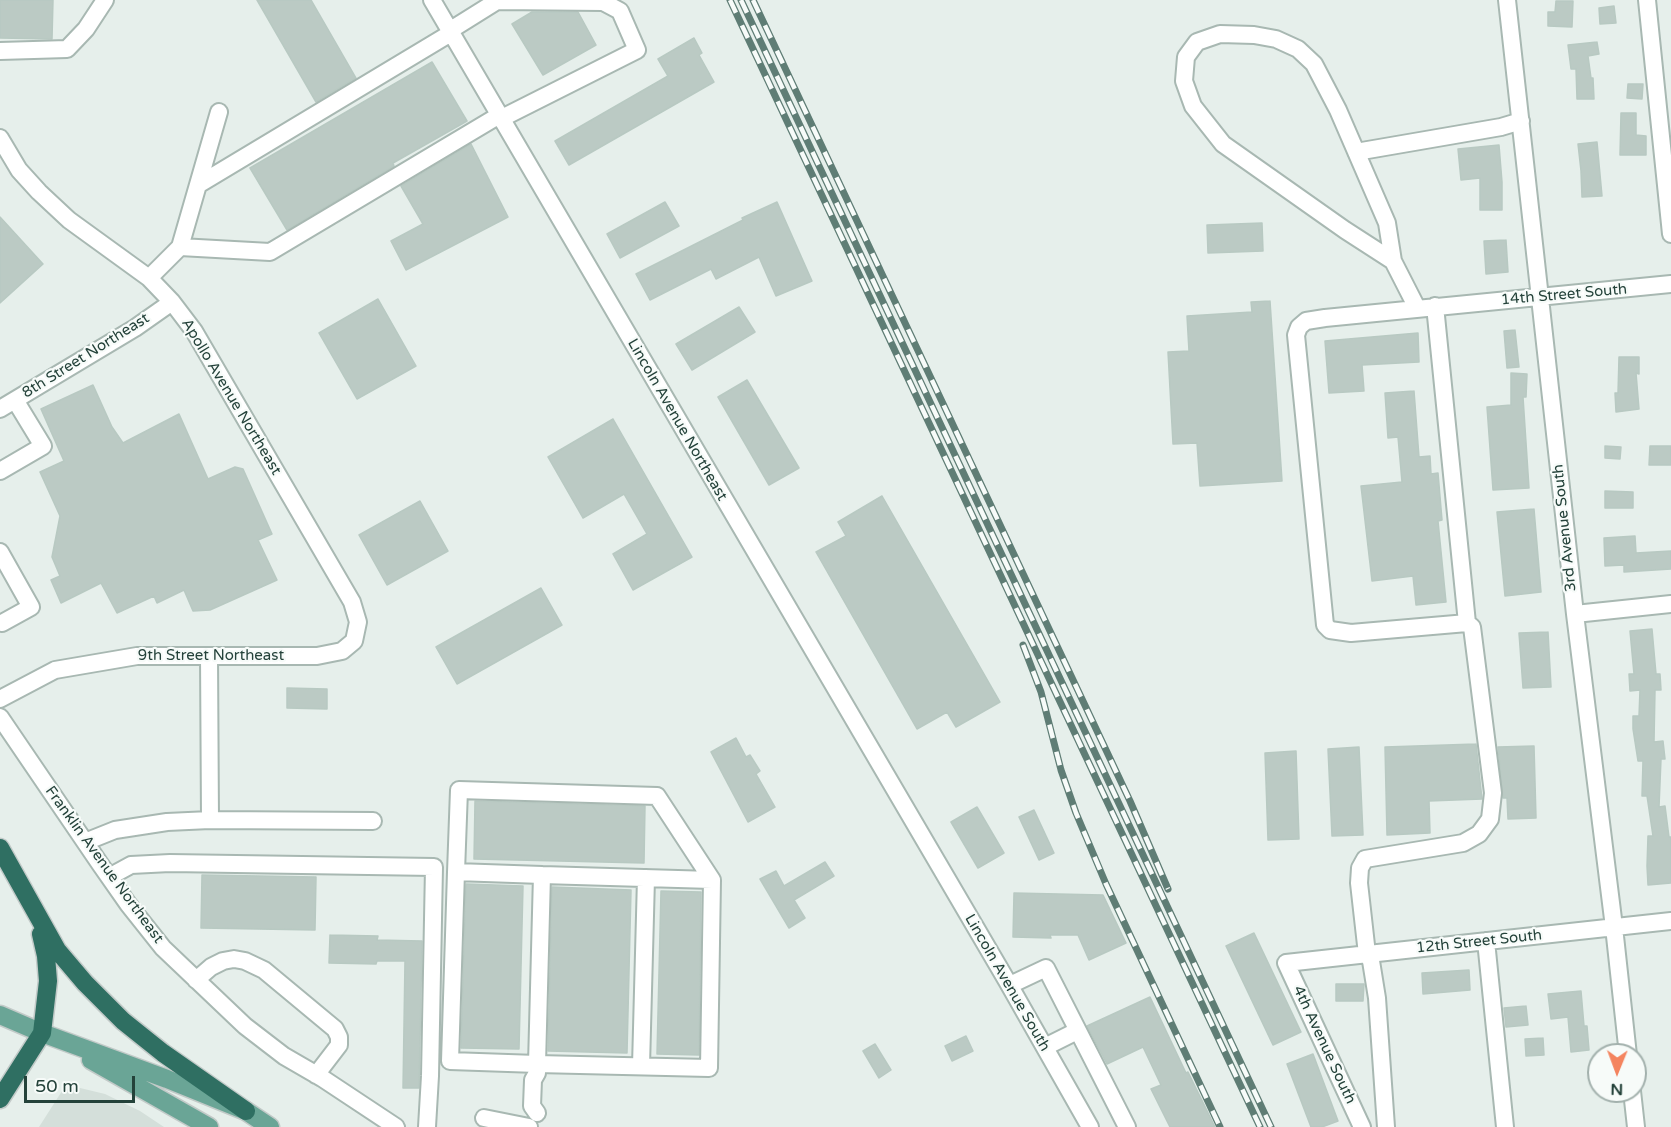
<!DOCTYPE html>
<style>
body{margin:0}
#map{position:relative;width:1671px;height:1127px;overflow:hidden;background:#e6efeb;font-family:"Varela Round",sans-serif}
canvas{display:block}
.north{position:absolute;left:1587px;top:1043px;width:60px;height:60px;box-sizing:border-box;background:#f7fbf9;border:2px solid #a3b1ad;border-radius:50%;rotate:181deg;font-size:16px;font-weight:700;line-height:24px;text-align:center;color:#24423a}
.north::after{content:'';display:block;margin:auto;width:21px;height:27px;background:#f4845f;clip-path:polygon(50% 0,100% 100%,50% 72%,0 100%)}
.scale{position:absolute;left:24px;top:1076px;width:111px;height:27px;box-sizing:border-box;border:3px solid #24423a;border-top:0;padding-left:8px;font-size:18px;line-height:21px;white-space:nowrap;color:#24423a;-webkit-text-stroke:4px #f7fbf9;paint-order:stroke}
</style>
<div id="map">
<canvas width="1671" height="1127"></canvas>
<div class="north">N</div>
<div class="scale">50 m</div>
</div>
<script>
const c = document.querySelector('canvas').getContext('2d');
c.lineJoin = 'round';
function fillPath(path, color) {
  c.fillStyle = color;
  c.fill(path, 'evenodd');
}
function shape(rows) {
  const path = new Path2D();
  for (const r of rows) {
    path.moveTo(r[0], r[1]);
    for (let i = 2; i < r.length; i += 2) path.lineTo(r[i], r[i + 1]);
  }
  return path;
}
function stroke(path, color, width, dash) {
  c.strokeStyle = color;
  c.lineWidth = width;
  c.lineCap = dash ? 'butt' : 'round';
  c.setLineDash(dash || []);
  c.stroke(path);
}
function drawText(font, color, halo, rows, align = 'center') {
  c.font = font + ' "Varela Round",sans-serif';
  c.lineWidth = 4.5;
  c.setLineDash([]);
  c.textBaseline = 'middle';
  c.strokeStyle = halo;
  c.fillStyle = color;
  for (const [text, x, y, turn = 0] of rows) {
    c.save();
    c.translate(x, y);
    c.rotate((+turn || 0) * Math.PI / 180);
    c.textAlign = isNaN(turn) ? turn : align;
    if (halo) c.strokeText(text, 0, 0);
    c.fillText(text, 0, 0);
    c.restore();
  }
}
const built = shape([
 [76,1087,105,1094,140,1111,164,1127,39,1127,62,1091]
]);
const building = shape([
 [0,0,53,0,52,39,0,38,0,0],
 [257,0,311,0,356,78,316,102,257,0],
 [1556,1,1573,1,1572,27,1548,26,1548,12,1555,12,1556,1],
 [1614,6,1616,23,1600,24,1599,8,1614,6],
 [532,12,578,12,596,45,543,75,512,24,532,12],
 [694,38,702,53,699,55,714,82,569,165,555,141,668,76,658,59,694,38],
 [1597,42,1599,54,1588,56,1591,78,1593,78,1594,99,1577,99,1576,69,1571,69,1568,45,1597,42],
 [432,62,467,121,393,163,394,166,287,230,250,168,432,62],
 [1628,84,1643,84,1642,99,1627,98,1628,84],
 [1621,113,1636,113,1636,135,1646,136,1646,155,1620,155,1621,113],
 [1597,142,1602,196,1582,197,1581,171,1578,144,1597,142],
 [471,144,508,217,406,270,391,241,423,224,401,186,471,144],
 [1499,145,1502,182,1502,210,1480,210,1480,178,1461,180,1458,149,1499,145],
 [665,202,679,226,620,258,607,234,665,202],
 [777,202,812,281,776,296,759,257,716,279,711,269,650,300,636,274,743,220,742,218,777,202],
 [0,217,43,264,0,303,0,217],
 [1262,223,1263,251,1208,253,1207,225,1262,223],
 [1506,240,1508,272,1486,274,1484,241,1506,240],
 [378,299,416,366,357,399,319,333,378,299],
 [1270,301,1282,481,1200,486,1197,443,1173,444,1168,352,1189,351,1187,316,1252,312,1251,302,1270,301],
 [739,307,755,332,692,370,676,344,739,307],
 [1515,330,1519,367,1507,368,1504,331,1515,330],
 [1418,333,1419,362,1362,365,1364,391,1329,393,1325,341,1418,333],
 [1619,357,1639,357,1639,374,1636,373,1639,409,1616,412,1615,393,1618,393,1619,357],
 [1511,373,1527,374,1526,397,1523,397,1529,488,1493,490,1487,407,1511,405,1511,373],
 [747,380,799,468,769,485,718,397,747,380],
 [93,385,112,427,123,443,179,414,208,479,235,467,243,469,272,534,258,540,277,580,210,610,193,611,184,590,157,603,154,596,117,613,101,583,61,603,51,580,60,576,52,557,60,516,40,472,64,461,41,409,93,385],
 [1414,391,1419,457,1430,456,1431,474,1438,473,1442,520,1438,521,1446,602,1416,605,1413,576,1372,581,1361,486,1402,482,1398,437,1388,438,1385,393,1414,391],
 [613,419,692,557,633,590,613,554,647,534,624,494,583,518,548,457,613,419],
 [1605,446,1621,447,1620,459,1605,458,1605,446],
 [1650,446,1671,446,1671,465,1649,465,1650,446],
 [1605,491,1633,492,1633,508,1605,508,1605,491],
 [882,496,1000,702,956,727,947,712,917,729,816,552,846,536,838,522,882,496],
 [420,501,448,551,387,585,359,535,420,501],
 [1534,509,1541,592,1505,596,1497,512,1534,509],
 [1635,536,1636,553,1671,551,1671,569,1624,572,1624,565,1605,566,1604,538,1635,536],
 [541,588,562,625,457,684,436,647,541,588],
 [1652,629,1656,674,1660,674,1661,690,1655,690,1654,742,1663,741,1665,759,1661,759,1659,807,1665,806,1669,837,1671,837,1671,883,1648,885,1647,866,1648,836,1653,836,1647,796,1642,796,1643,761,1638,761,1633,729,1633,716,1639,716,1640,690,1630,691,1629,674,1634,674,1630,631,1652,629],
 [1548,632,1551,687,1523,688,1519,633,1548,632],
 [287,688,327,689,327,709,287,708,287,688],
 [736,738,746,757,750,755,760,771,756,774,775,807,748,822,711,752,736,738],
 [1476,744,1482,799,1429,801,1430,833,1387,835,1385,747,1476,744],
 [1534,746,1536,818,1508,819,1507,798,1503,798,1498,747,1534,746],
 [1359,747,1363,835,1332,836,1328,749,1359,747],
 [1296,751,1299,839,1268,840,1265,753,1296,751],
 [475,801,645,806,644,863,474,859,475,801],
 [977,807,1004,853,978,868,951,822,977,807],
 [1034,810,1054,853,1039,860,1019,817,1034,810],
 [825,862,834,876,794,900,805,918,789,928,760,879,776,871,784,886,825,862],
 [202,875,316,877,315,930,201,928,202,875],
 [466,884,523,886,519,1049,461,1048,466,884],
 [552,887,631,890,627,1053,548,1051,552,887],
 [661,891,701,892,699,1055,657,1054,661,891],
 [1014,893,1103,895,1126,943,1089,960,1078,935,1050,935,1051,938,1013,937,1014,893],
 [1254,933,1301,1032,1273,1045,1226,946,1254,933],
 [330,935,378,936,377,940,422,941,419,1088,403,1088,405,961,377,961,376,964,329,963,330,935],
 [1469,970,1470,990,1423,994,1422,973,1469,970],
 [1336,984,1364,984,1363,1001,1336,1001,1336,984],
 [1581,991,1584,1026,1587,1026,1589,1050,1571,1052,1568,1017,1551,1019,1548,994,1581,991],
 [1150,997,1186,1073,1188,1072,1215,1127,1170,1127,1151,1089,1161,1085,1143,1047,1107,1064,1087,1026,1150,997],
 [1526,1006,1528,1025,1506,1027,1504,1008,1526,1006],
 [966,1036,973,1051,952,1061,945,1046,966,1036],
 [1543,1038,1544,1055,1526,1056,1525,1039,1543,1038],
 [875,1044,891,1070,879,1078,863,1051,875,1044],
 [1313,1054,1338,1121,1322,1127,1311,1127,1287,1064,1313,1054]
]);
const minor = shape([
 [432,0,1007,981,1090,1127],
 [1507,0,1575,614,1614,927,1628,1055],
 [1647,0,1671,234],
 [449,31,497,1,603,2,620,11,637,50,500,119],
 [0,51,67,49,86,29,105,0],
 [0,138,19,170,39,192,69,220,149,278,172,302,194,331,352,602,358,622,354,641,342,651,317,656,137,656,55,670,0,699],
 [1356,152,1501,127,1521,121],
 [198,185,451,33],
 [180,247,270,252,498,116],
 [1393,261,1345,230,1223,144,1193,106,1184,81,1186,57,1197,42,1220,34,1254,35,1276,39,1298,49,1314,64,1338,110,1387,223,1393,261,1417,308],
 [149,278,180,247,219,112],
 [0,409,135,328,172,302],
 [0,471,43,446,15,400],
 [0,552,31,607,2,623],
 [1575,614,1671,604],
 [1467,623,1351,633,1330,630,1325,625,1296,335,1299,327,1306,321,1325,318,1671,284],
 [209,656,210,820],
 [0,717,100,864,128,904,163,948,245,1026,284,1056,322,1078,396,1127],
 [85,842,115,830,167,822,210,820,373,821],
 [456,872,450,1061,537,1064,709,1068,712,880,657,796,459,790,456,872,542,875,537,1064,537,1073,533,1080,532,1106,537,1113],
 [542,875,712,880],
 [109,877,131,865,170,863,434,867,430,1076,427,1127],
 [1486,941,1505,1127],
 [196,980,211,967,223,961,234,959,245,961,264,970,335,1029,339,1037,339,1045,316,1075],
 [1010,985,1046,968,1127,1127],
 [1045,1047,1077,1031],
 [641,1066,646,878],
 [1632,1091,1636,1127],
 [484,1118,529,1127],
 [1362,1127,1286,963,1671,921],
 [1386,1127,1377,998,1371,961,1367,954,1359,883,1360,868,1365,859,1463,843,1479,834,1490,819,1493,793,1472,627,1467,623,1435,306]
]);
const major = shape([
 [0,1015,42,1033,167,1079,246,1111,270,1127],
 [91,1060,209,1127]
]);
const highway = shape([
 [0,848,57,950,85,983,123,1021,163,1053,246,1111],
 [0,1099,42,1033,48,981,46,956,41,934]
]);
const rail = shape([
 [730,0,1260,1127],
 [741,0,1271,1127],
 [753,0,1130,801,1168,889],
 [1023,645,1041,692,1061,770,1076,813,1106,884,1220,1127]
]);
const streetNames = [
 ["14th Street South",1564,295,-5],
 ["8th Street Northeast",86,356,-32],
 ["Apollo Avenue Northeast",231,397,59],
 ["Lincoln Avenue Northeast",677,420,60],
 ["3rd Avenue South",1565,528,-96],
 ["9th Street Northeast",211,656],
 ["Franklin Avenue Northeast",104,865,54],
 ["12th Street South",1479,942,-6],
 ["Lincoln Avenue South",1007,983,60],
 ["4th Avenue South",1324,1045,65]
];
fillPath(built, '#d4dfda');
fillPath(building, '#bbcac4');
stroke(building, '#b8c9c2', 1.5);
stroke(minor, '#a8b8b2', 20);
stroke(major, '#c2cac8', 21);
stroke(highway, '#c2cac8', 21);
stroke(minor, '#fff', 16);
stroke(major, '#6aa596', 18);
stroke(highway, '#2f6f62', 18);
stroke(rail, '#5f7d75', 7);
stroke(rail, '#f7fbf9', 4.5, [14]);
drawText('15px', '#24423a', '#f7fbf9', streetNames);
</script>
